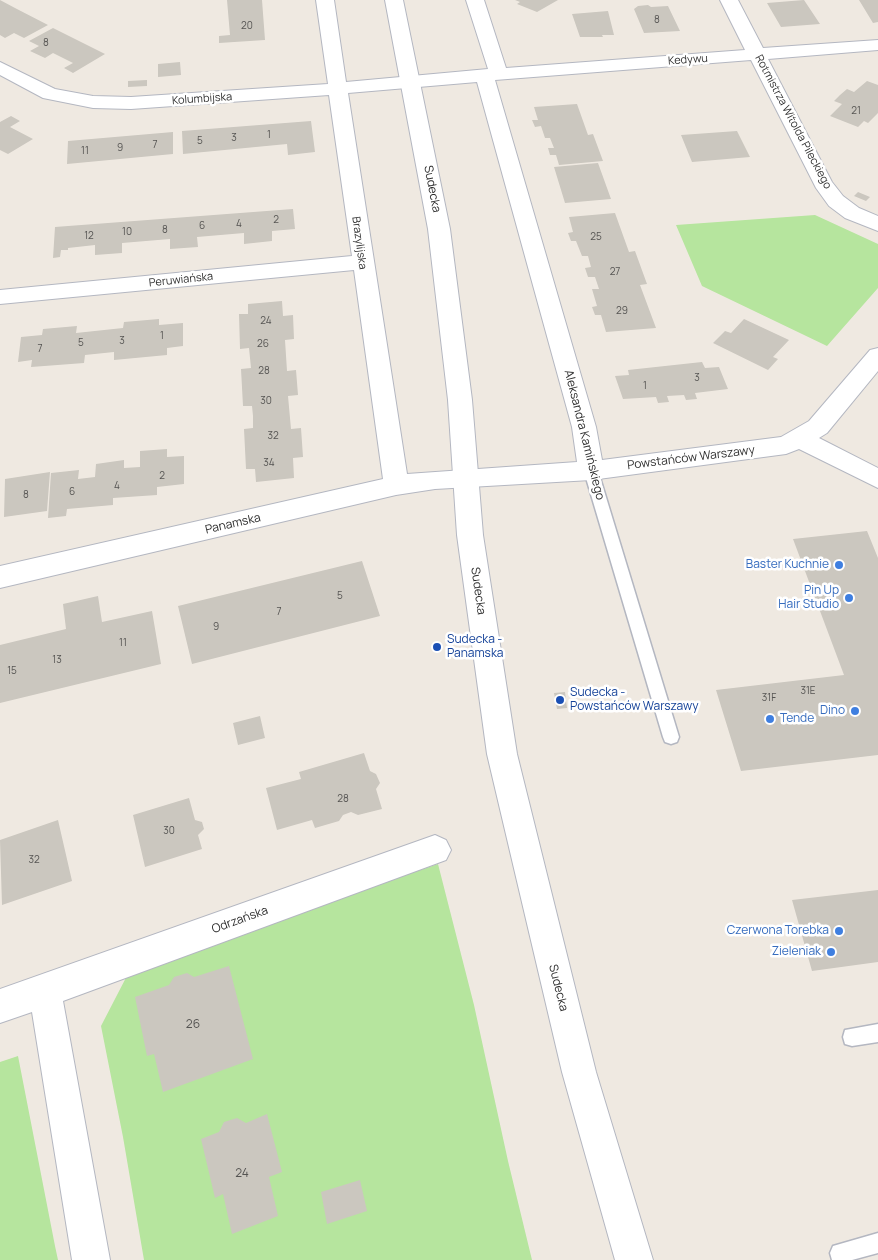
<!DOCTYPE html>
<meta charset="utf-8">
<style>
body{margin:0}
canvas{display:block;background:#efe9e1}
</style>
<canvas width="878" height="1260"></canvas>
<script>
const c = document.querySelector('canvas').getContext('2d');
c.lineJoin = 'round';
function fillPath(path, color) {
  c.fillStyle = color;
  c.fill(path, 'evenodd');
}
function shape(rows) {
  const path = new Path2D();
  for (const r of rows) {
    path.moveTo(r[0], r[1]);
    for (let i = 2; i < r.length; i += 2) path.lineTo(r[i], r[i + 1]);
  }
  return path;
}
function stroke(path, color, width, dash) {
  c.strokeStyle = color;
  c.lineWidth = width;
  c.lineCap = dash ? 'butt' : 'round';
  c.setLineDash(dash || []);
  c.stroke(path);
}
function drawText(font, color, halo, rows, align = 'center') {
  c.font = font + ' Manrope,sans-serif';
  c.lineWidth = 5;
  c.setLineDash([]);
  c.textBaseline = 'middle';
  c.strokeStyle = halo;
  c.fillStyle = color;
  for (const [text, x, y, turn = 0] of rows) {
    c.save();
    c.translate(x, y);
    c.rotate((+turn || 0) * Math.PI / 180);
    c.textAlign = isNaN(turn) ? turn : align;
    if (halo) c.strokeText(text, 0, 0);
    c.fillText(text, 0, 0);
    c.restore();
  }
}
const green = shape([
 [815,215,878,244,878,288,827,346,702,286,676,225],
 [438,864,474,1005,508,1161,532,1260,144,1260,123,1137,101,1026,131,968],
 [18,1056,55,1246,58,1260,0,1260,0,1062]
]);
const building = shape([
 [0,0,15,8,48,25,24,38,14,33,5,38,0,35],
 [227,0,262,0,265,40,219,43,219,36,230,35],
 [515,0,558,0,537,12,517,4,520,2],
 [804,0,820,24,781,27,767,3],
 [859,0,878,0,878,22,873,23],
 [648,5,651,7,668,6,680,31,644,33,634,9,638,6],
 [608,11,614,35,602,35,603,37,580,37,572,14],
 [53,28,105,54,73,73,64,68,73,63,53,53,45,58,30,51,39,46,29,41],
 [180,62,181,75,158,77,158,64],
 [147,80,147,86,128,87,128,81],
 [867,81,878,85,878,113,868,123,864,121,858,127,830,116,842,104,834,101,840,95,847,89,854,92],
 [577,104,588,135,593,134,603,161,559,165,556,155,550,155,548,148,554,148,550,138,545,138,541,126,535,127,532,120,538,120,534,107],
 [11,116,20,121,10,127,33,139,8,154,0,150,0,122],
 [311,121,315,152,288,155,287,144,183,154,182,131],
 [737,131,750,157,692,162,681,135],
 [173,132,173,154,67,164,68,141],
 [598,163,611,199,565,203,554,167],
 [858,192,870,197,866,201,854,196],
 [293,209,295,229,272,231,272,241,244,244,244,233,197,237,198,247,170,249,170,239,122,243,122,253,95,255,95,245,68,248,68,250,61,250,60,257,53,258,55,227],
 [615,213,629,252,635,251,647,284,640,285,656,328,606,332,601,315,595,315,592,307,597,306,592,289,599,289,595,277,588,277,585,268,591,267,588,256,582,256,576,241,571,241,568,233,573,232,569,217],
 [282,301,283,316,293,315,294,339,285,340,287,371,296,370,298,395,288,396,291,429,301,428,303,457,293,458,294,478,256,482,255,469,246,469,244,429,253,428,253,416,252,406,243,406,241,369,251,368,249,348,240,349,239,314,248,314,248,304],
 [159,319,159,325,183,323,183,346,167,348,167,355,114,360,114,352,85,355,84,363,31,367,32,360,18,362,21,337,42,335,43,329,77,326,76,333,123,328,124,322],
 [744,319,789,340,773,357,778,359,768,370,713,343,725,331,731,333],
 [702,362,705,368,719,367,728,389,695,393,697,399,686,400,684,395,667,396,669,402,658,403,656,397,623,399,615,376,629,375,628,370],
 [167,449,167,457,184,456,184,484,157,487,157,495,113,498,113,505,67,509,66,516,48,518,51,473,79,470,78,479,95,477,96,464,124,460,124,468,140,467,140,451],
 [50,472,47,511,4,517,5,479],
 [867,531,878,558,878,755,741,771,716,690,844,675,793,539],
 [362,561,380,616,192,664,178,606],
 [98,596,102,622,152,611,161,664,0,703,0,645,66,629,63,604],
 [565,692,567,708,557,709,554,693],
 [260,716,265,738,238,745,233,723],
 [364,753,370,771,376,774,380,783,376,789,382,809,358,815,351,812,343,815,339,821,315,828,312,820,277,830,266,788,301,779,299,772],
 [189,798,195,820,202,822,204,829,198,835,202,849,145,867,133,815],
 [58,820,72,881,2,905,0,840],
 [878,890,878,962,812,971,792,900],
 [229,966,253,1059,163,1092,154,1054,147,1056,135,997,169,985,174,977,187,973,194,977],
 [267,1114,282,1172,269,1177,278,1216,232,1234,223,1194,215,1198,201,1139,219,1132,224,1122,237,1118,246,1123],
 [360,1180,367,1211,327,1224,321,1192]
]);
const service = shape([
 [591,466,598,471,679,737,677,742,671,744,665,742,663,737,584,471,591,466],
 [878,1024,878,1042,852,1046,845,1044,843,1037,845,1030,878,1024],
 [878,1233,878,1253,852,1260,832,1260,830,1253,833,1246,878,1233]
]);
const minor = shape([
 [316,0,334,0,346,82,488,69,466,0,484,0,506,68,745,50,720,0,738,0,763,48,878,40,878,50,768,59,832,182,843,196,859,208,878,216,878,231,845,218,829,206,816,188,751,60,495,80,596,427,602,460,781,437,809,421,870,350,878,348,878,371,827,433,819,438,878,468,878,488,799,449,786,454,591,480,435,489,396,495,0,588,0,566,383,479,354,270,0,304,0,290,352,256,329,95,131,109,93,108,43,98,0,75,0,62,55,89,93,96,131,97,328,84,316,0],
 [477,82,572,427,577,462,407,474,348,93,477,82],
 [435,835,446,840,451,850,446,860,63,1001,110,1260,72,1260,32,1012,0,1023,0,989,435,835]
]);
const tertiary = shape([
 [385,0,403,0,450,229,472,400,483,535,517,754,596,1072,653,1260,615,1260,562,1072,487,754,457,535,448,400,428,229,385,0]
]);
const markers = [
 [839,565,5,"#3f7fe0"],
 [849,598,5,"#3f7fe0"],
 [437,647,5,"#1a4fb4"],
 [560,700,5,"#1a4fb4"],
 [855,711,5,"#3f7fe0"],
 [770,719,5,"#3f7fe0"],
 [839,931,5,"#3f7fe0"],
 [831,952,5,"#3f7fe0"]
];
const numberNames = [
 ["8",657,20],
 ["20",247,26],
 ["8",46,43],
 ["21",856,111],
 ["1",269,135],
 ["3",234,138],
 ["5",200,141],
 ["7",155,145],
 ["9",120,148],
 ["11",85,151],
 ["2",276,220],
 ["4",239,224],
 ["6",202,226],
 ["8",165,230],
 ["10",127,232],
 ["12",89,236],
 ["25",596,237],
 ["27",615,272],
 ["29",622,311],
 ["24",266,321],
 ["1",162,336],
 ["3",122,341],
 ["5",81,343],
 ["26",263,344],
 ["7",40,349],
 ["28",264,371],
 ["3",697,378],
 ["1",645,386],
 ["30",266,401],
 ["32",273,436],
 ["34",269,463],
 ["2",162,476],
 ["4",117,486],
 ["6",72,492],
 ["8",26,495],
 ["5",340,596],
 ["7",279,612],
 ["9",216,627],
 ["11",123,643],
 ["13",57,660],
 ["15",12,671],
 ["31E",808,691],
 ["31F",769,698],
 ["28",343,799],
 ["30",169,831],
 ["32",34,860]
];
const farStreetnames = [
 ["Kedywu",688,60,-4],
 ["Kolumbijska",202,99,-4],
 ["Rotmistrza Witolda Pileckiego",793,122,62],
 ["Brazylijska",359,243,82],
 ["Peruwiańska",181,280,-6]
];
const streetNames = [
 ["Sudecka",432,189,79],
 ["Aleksandra Kamińskiego",584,435,76],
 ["Powstańców Warszawy",691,458,-7],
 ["Panamska",233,524,-13],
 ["Sudecka",478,591,82],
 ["Odrzańska",240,920,-20],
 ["Sudecka",558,988,76]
];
const shopNames = [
 ["Baster Kuchnie",829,565],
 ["Pin Up",839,591],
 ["Hair Studio",839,605],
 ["Dino",845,711],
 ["Tende",780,719,"left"],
 ["Czerwona Torebka",829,931],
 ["Zieleniak",821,952]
];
const transitNames = [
 ["Sudecka -",447,640],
 ["Panamska",447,654],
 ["Sudecka -",570,693],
 ["Powstańców Warszawy",570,707]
];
const nearNumbernames = [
 ["26",193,1025],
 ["24",242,1174]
];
fillPath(green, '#b6e59e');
fillPath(building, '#cbc7bf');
stroke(service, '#b4b7c1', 3);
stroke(minor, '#b4b7c1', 2);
stroke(tertiary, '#b4b7c1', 2);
fillPath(service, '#fff');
fillPath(minor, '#fff');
fillPath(tertiary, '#fff');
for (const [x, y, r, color] of markers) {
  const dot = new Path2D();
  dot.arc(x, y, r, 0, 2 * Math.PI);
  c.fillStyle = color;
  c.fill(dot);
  stroke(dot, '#fff', 2);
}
drawText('10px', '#555452', null, numberNames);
drawText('11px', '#2e2e2e', '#fff', farStreetnames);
drawText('12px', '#2e2e2e', '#fff', streetNames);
drawText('12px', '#366cbe', '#fff', shopNames, 'right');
drawText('12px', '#164399', '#fff', transitNames, 'left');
drawText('12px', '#555452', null, nearNumbernames);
</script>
